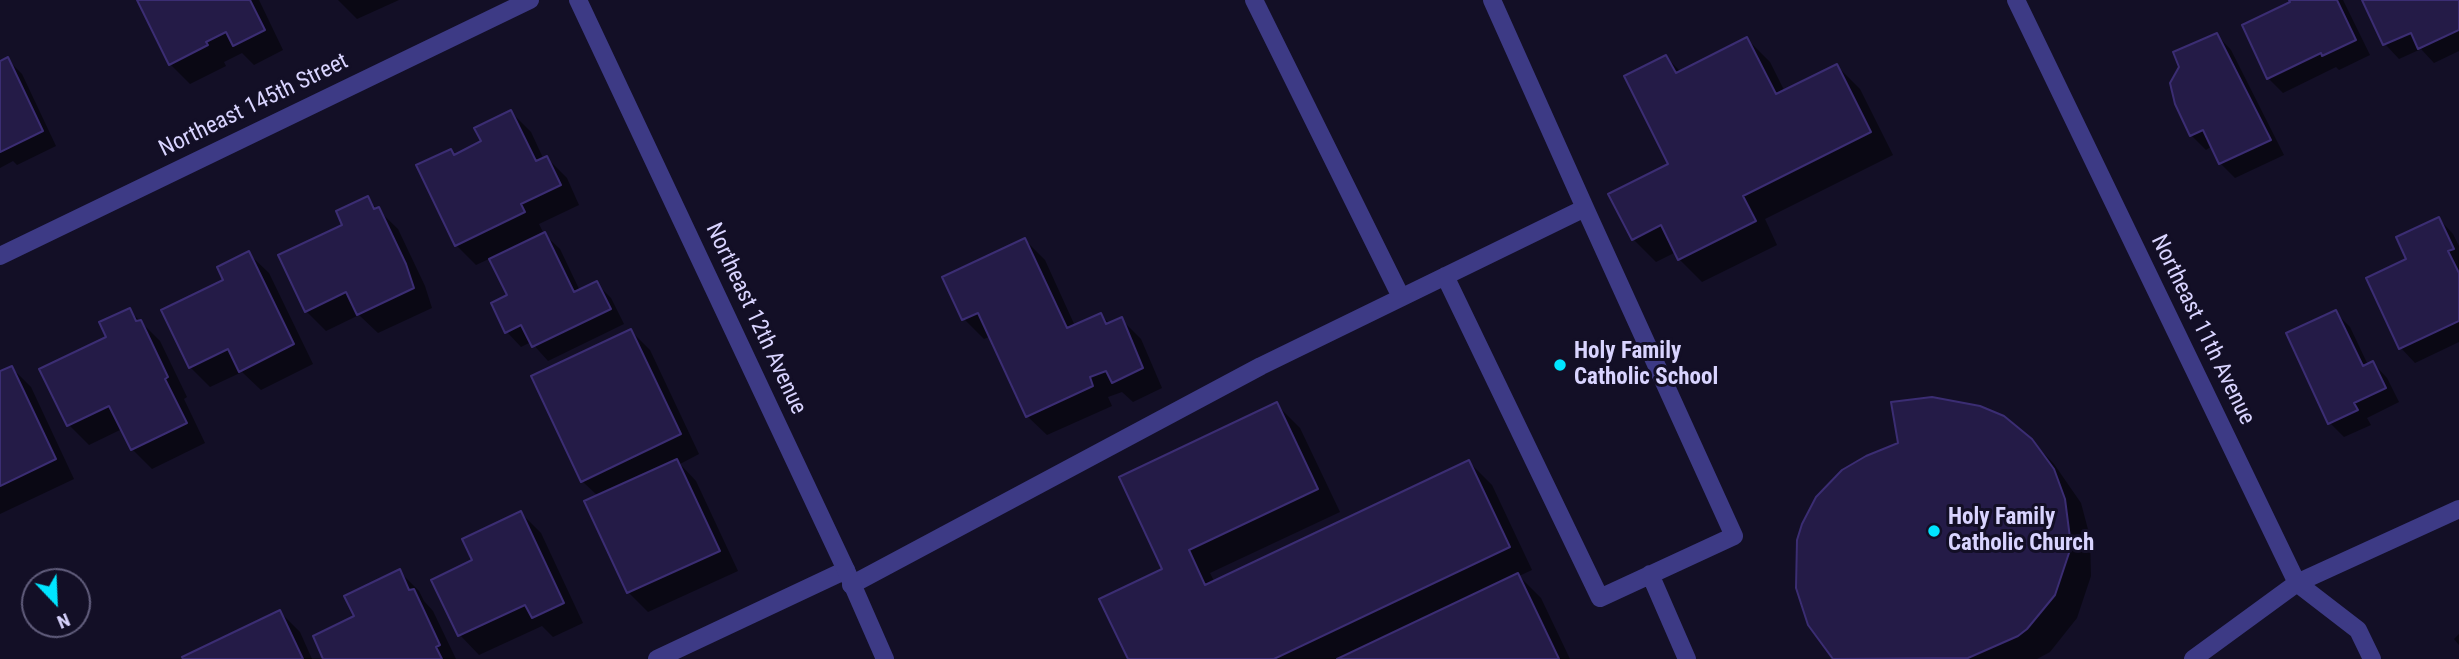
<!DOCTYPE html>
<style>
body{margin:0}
#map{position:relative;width:2459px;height:659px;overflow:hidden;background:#130f26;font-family:"Roboto Condensed",sans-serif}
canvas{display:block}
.north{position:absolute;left:21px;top:568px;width:70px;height:70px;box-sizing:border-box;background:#130f26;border:2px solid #625e7d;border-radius:50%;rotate:157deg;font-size:19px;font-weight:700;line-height:28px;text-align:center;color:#d9d4ff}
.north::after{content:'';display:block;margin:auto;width:24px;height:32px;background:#00e5ff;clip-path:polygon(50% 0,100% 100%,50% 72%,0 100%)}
</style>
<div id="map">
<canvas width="2459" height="659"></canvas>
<div class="north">N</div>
</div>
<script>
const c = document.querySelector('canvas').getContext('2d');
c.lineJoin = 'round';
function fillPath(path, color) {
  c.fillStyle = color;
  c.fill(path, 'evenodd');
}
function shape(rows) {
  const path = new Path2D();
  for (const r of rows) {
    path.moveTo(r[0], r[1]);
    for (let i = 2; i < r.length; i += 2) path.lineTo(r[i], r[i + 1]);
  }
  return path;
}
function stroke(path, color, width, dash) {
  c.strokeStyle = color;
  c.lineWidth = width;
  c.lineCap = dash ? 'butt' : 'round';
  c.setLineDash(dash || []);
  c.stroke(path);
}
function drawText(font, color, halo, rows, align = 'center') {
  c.font = font + ' "Roboto Condensed",sans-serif';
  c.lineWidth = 6;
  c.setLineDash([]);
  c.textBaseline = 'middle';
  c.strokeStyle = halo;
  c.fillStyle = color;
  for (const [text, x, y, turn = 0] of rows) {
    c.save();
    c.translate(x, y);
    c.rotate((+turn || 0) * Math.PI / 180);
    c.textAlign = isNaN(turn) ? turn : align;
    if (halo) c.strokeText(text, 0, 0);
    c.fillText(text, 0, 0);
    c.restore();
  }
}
const shadow = shape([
 [140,0,259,0,283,50,254,65,242,53,224,62,226,66,190,84,170,64],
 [338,0,399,0,357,19],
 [2291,0,2343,0,2370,55,2339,70,2336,67,2283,93,2268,78,2292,3],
 [2364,0,2459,0,2459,51,2434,63,2421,49,2399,59,2385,44],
 [2217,35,2231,50,2284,155,2235,178,2220,163,2212,146,2206,150,2191,135],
 [1747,39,1770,62,1785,92,1837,66,1860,89,1893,155,1765,219,1777,245,1702,282,1679,259,1676,252,1656,262,1633,239,1670,164,1666,57,1681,72],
 [8,60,22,74,56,146,17,165,13,161,0,168,0,63],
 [511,112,531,132,544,160,547,158,567,178,579,205,539,224,544,234,560,249,580,291,596,283,611,298,624,324,548,361,531,342,521,347,507,332,493,303,509,296,491,258,476,265,456,245,451,151,455,156,483,142],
 [367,199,398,229,425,286,432,308,378,333,359,315,326,331,306,311],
 [2439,219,2453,234,2459,246,2459,342,2415,363,2401,348,2409,260],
 [1025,240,1045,260,1075,326,1101,315,1110,324,1121,319,1141,339,1162,388,1133,402,1122,392,1108,397,1112,406,1047,435,1027,416,991,336,984,339,964,319,944,278],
 [249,254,269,273,313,364,261,390,242,372,210,387,190,367,225,281],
 [129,310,160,341,187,397,184,399,205,443,152,469,132,449,122,429,89,445,69,425,108,337],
 [2335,312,2350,327,2368,365,2373,363,2387,378,2399,402,2367,418,2371,425,2344,437,2330,423],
 [631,331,650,350,699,454,680,464,696,481,738,571,648,612,628,592,599,497,582,481],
 [12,368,31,387,74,479,0,514,0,373],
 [1277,405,1300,428,1340,512,1210,573,1215,583,1469,462,1492,485,1532,570,1519,576,1541,598,1570,659,1129,659,1164,570],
 [2031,440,2054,464,2081,503,2090,537,2091,576,2077,618,2050,652,2037,659,1835,659,1833,657],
 [521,513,541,533,583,623,553,637,542,626,479,655,460,635,433,580,474,561],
 [399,571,419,591,424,601,433,611,456,659,325,659,356,617],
 [280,612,300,632,312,659,185,659],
 [2459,634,2459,645,2454,639]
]);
const building = shape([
 [137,0,250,0,265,30,233,46,226,32,206,42,208,45,169,65,137,0],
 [2289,0,2337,0,2356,40,2322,56,2321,53,2267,79,2242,25,2290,2,2289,0],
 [2362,0,2459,0,2459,30,2418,49,2411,33,2383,45,2362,0],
 [2217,33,2271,140,2219,164,2203,130,2190,136,2175,104,2170,83,2179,67,2173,52,2217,33],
 [1747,37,1776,94,1837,64,1871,132,1743,196,1756,221,1678,260,1661,225,1632,240,1608,194,1668,164,1624,76,1666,55,1676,73,1747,37],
 [8,57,43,131,0,152,0,61,8,57],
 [511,110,536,161,547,156,561,185,521,204,525,212,455,246,416,165,451,149,454,155,481,141,474,128,511,110],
 [368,196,374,209,379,207,406,264,414,288,357,315,346,292,305,312,278,255,342,225,336,211,368,196],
 [2439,217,2454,249,2448,251,2459,273,2459,321,2399,349,2366,278,2406,259,2396,237,2439,217],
 [545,232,574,292,597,281,611,309,532,347,521,325,505,333,491,303,507,295,489,259,545,232],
 [1025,238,1067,328,1101,313,1106,324,1122,317,1143,368,1112,383,1106,371,1090,377,1093,386,1026,417,978,313,962,320,942,277,1025,238],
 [249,251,294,344,239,372,228,349,189,368,161,310,223,280,217,267,249,251],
 [130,308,136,321,141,320,168,377,165,379,187,423,131,450,109,406,67,426,39,369,106,337,99,322,130,308],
 [2336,310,2363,366,2373,361,2386,388,2354,403,2358,410,2328,424,2286,333,2336,310],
 [631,329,681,434,581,482,531,376,631,329],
 [12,366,56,459,0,486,0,371,12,366],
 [1932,397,1980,406,2004,416,2032,439,2054,469,2065,499,2070,538,2069,553,2055,595,2027,629,2018,636,1968,658,1833,659,1808,625,1796,588,1797,540,1802,524,1816,497,1842,470,1866,456,1898,443,1891,402,1932,397],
 [1277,402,1318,489,1189,550,1205,585,1469,460,1510,547,1274,659,1128,659,1099,599,1162,569,1119,477,1277,402],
 [677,459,720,551,627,593,584,501,677,459],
 [521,511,564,603,532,618,525,605,458,636,431,580,472,560,462,539,521,511],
 [400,569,409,590,414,589,440,645,436,647,442,659,323,659,313,636,354,616,344,596,400,569],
 [1518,573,1559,659,1337,659,1518,573],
 [280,610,303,659,183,659,182,657,280,610]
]);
const service = shape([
 [1254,0,1401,297],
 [1445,276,1600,598,1734,536,1585,208],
 [1650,574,1687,659],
 [851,585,1261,366,1585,208,1492,0]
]);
const minor = shape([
 [2016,0,2297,583,2358,630,2372,659],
 [0,256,530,0],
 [657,659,846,570],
 [2193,659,2297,583,2459,509]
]);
const tertiary = shape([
 [578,0,846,570,885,659]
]);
const markers = [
 [1560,365,7,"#00e5ff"],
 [1934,531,7,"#00e5ff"]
];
const streetNames = [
 ["Northeast 145th Street",254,106,-26],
 ["Northeast 12th Avenue",755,319,65],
 ["Northeast 11th Avenue",2202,330,64]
];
const poiNames = [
 ["Holy Family",1574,352],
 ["Catholic School",1574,378],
 ["Holy Family",1948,518],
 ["Catholic Church",1948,544]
];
fillPath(shadow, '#0007');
fillPath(building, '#241b47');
stroke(building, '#3b2d73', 2);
stroke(service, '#3d3a85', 18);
stroke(minor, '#3d3a85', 18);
stroke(tertiary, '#3d3a85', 18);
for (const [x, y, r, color] of markers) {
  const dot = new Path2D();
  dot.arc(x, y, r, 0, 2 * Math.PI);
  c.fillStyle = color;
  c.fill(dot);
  stroke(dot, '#130f26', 2.5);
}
drawText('23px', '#d9d4ff', '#130f26', streetNames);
drawText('bold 23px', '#d9d4ff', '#130f26', poiNames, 'left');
</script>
